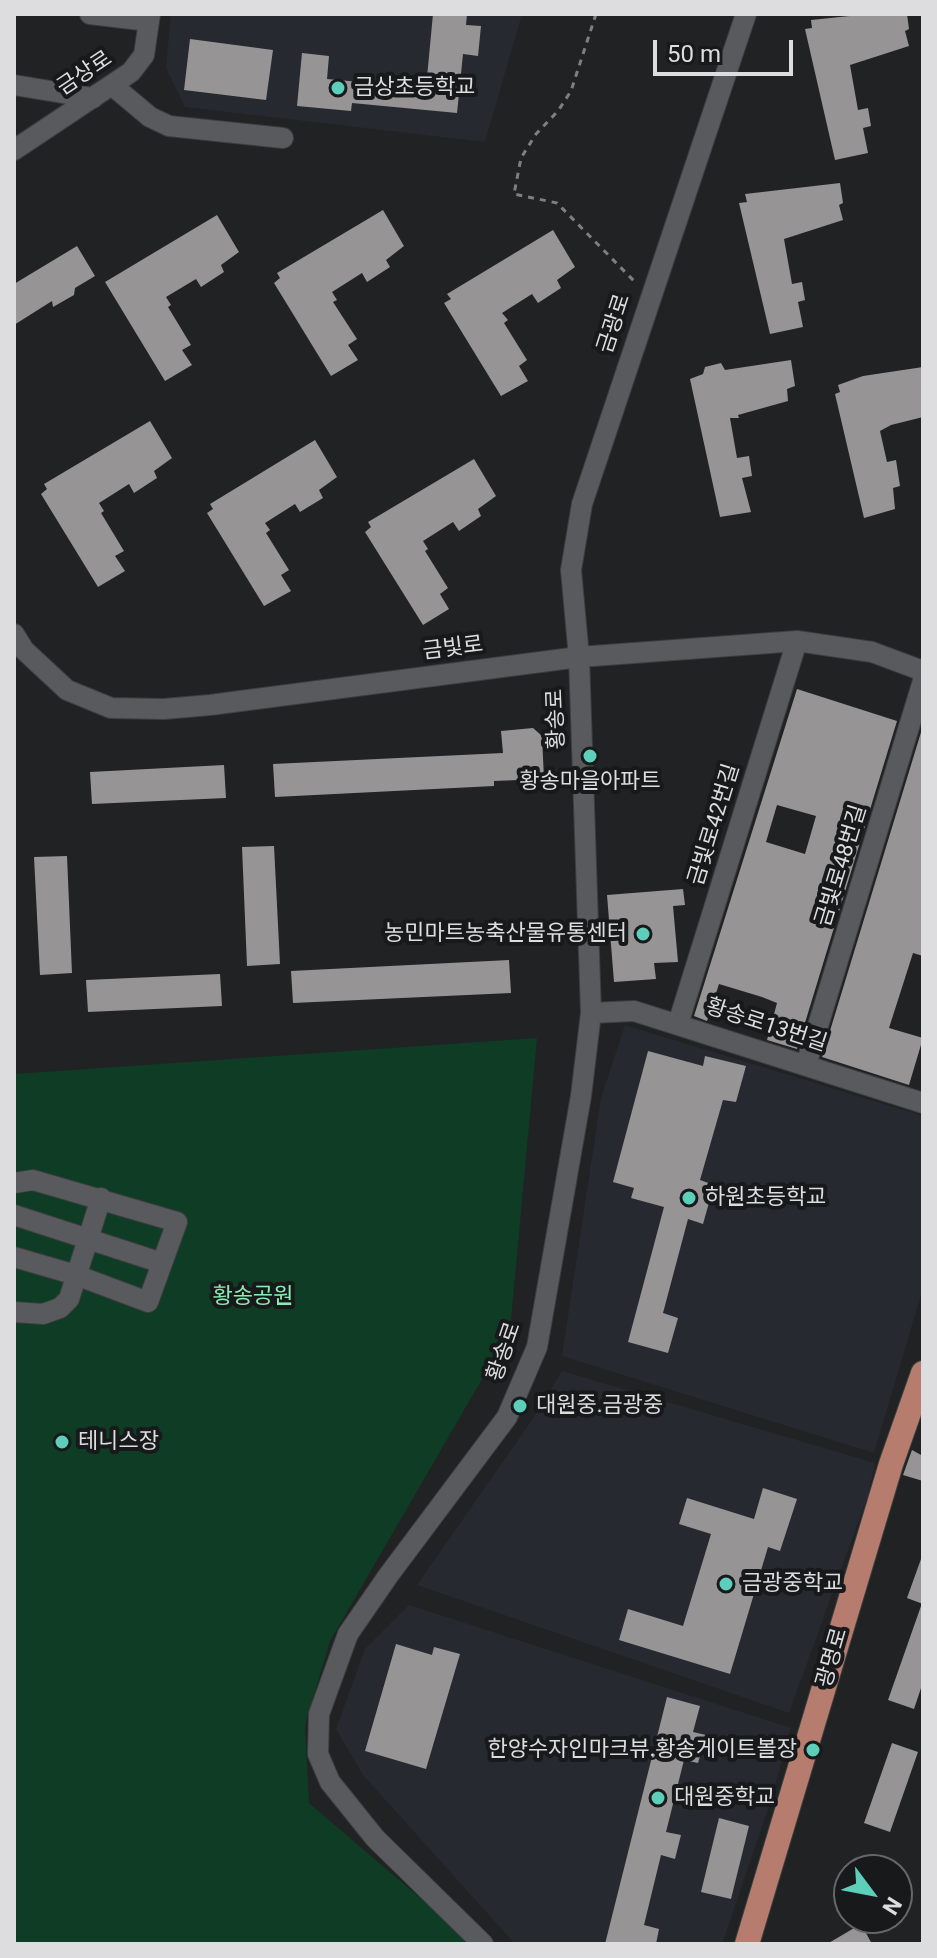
<!DOCTYPE html>
<meta charset="utf-8">
<style>
body{margin:0}
#map{position:relative;width:937px;height:1958px;overflow:hidden;background:#212224;font-family:Roboto,sans-serif}
canvas{display:block}
.frame{position:absolute;inset:0;border:16px solid #dddddf;pointer-events:none}
.north{position:absolute;left:833px;top:1854px;width:80px;height:80px;box-sizing:border-box;background:#18191b;border:2px solid #676769;border-radius:50%;rotate:122deg;font-size:22px;font-weight:700;line-height:32px;text-align:center;color:#dddddf}
.north::after{content:'';display:block;margin:auto;width:28px;height:36px;background:#5cceba;clip-path:polygon(50% 0,100% 100%,50% 72%,0 100%)}
.scale{position:absolute;left:653px;top:40px;width:140px;height:36px;box-sizing:border-box;border:4px solid #dddddf;border-top:0;padding-left:10px;font-size:24px;line-height:28px;white-space:nowrap;color:#dddddf;-webkit-text-stroke:6px #18191b;paint-order:stroke}
</style>
<div id="map">
<canvas width="937" height="1958"></canvas>
<div class="frame"></div>
<div class="north">N</div>
<div class="scale">50 m</div>
</div>
<script>
const c = document.querySelector('canvas').getContext('2d');
c.lineJoin = 'round';
function fillPath(path, color) {
  c.fillStyle = color;
  c.fill(path, 'evenodd');
}
function shape(rows) {
  const path = new Path2D();
  for (const r of rows) {
    path.moveTo(r[0], r[1]);
    for (let i = 2; i < r.length; i += 2) path.lineTo(r[i], r[i + 1]);
  }
  return path;
}
function stroke(path, color, width, dash) {
  c.strokeStyle = color;
  c.lineWidth = width;
  c.lineCap = dash ? 'butt' : 'round';
  c.setLineDash(dash || []);
  c.stroke(path);
}
function drawText(font, color, halo, rows, align = 'center') {
  c.font = font + ' Roboto,"Noto Sans KR",sans-serif';
  c.lineWidth = 8;
  c.setLineDash([]);
  c.textBaseline = 'middle';
  c.strokeStyle = halo;
  c.fillStyle = color;
  for (const [text, x, y, turn = 0] of rows) {
    c.save();
    c.translate(x, y);
    c.rotate((+turn || 0) * Math.PI / 180);
    c.textAlign = isNaN(turn) ? turn : align;
    if (halo) c.strokeText(text, 0, 0);
    c.fillText(text, 0, 0);
    c.restore();
  }
}
const built = shape([
 [171,14,522,14,485,142,185,107,166,68],
 [625,1025,923,1116,923,1288,874,1453,562,1356,601,1098],
 [562,1371,875,1463,868,1495,789,1713,417,1585,532,1420],
 [409,1605,791,1728,770,1803,722,1944,515,1944,363,1775,336,1729,365,1649]
]);
const green = shape([
 [537,1038,510,1331,330,1641,305,1725,309,1803,474,1944,14,1944,14,1074]
]);
const building = shape([
 [433,14,467,14,466,25,481,26,478,56,463,54,457,113,352,103,351,111,297,106,302,53,329,56,327,79,426,88],
 [869,14,907,14,909,29,905,31,909,46,850,65,858,110,868,108,871,126,863,128,868,153,835,160,805,29,812,28,811,20],
 [190,39,273,50,266,100,184,90],
 [840,183,843,203,839,205,843,220,784,239,792,284,802,282,805,300,798,302,803,327,770,334,739,203,747,202,745,194],
 [383,210,404,246,386,260,390,267,367,282,362,273,332,292,337,300,333,302,357,339,348,345,358,360,331,376,274,283,280,278,277,273],
 [217,215,239,252,221,265,224,272,201,287,196,279,166,297,171,305,168,307,191,345,182,350,192,365,165,381,105,282],
 [553,230,575,267,557,280,561,288,538,303,532,294,502,313,508,320,504,323,527,360,519,366,528,381,501,396,444,303,451,299,447,294],
 [77,246,95,276,75,288,74,295,53,307,52,301,14,325,14,284],
 [791,360,795,386,787,389,788,401,738,415,739,418,730,418,737,458,749,456,752,476,742,478,751,512,720,517,690,379,703,374,705,367,721,363,725,370],
 [923,367,923,417,891,425,880,431,887,462,896,460,900,486,893,488,895,509,864,518,835,394,840,392,838,385,863,376],
 [150,421,172,458,154,471,157,478,134,493,129,484,99,503,104,511,101,513,124,551,115,556,125,571,98,587,41,494,47,489,44,484],
 [315,440,337,477,319,490,323,498,300,512,295,504,265,523,270,530,266,533,289,570,281,575,291,591,264,606,207,513,213,509,210,504],
 [474,459,496,496,478,509,481,516,459,531,453,522,423,541,428,549,425,551,448,588,440,594,449,609,423,625,365,532,371,527,368,522],
 [797,689,897,721,797,1049,767,1040,777,1003,762,997,719,984,707,1021,694,1016],
 [777,805,816,816,805,854,766,842],
 [533,728,542,736,544,779,494,781,494,786,275,797,273,764,503,753,501,731],
 [922,729,923,956,913,953,889,1028,923,1038,909,1085,822,1057],
 [224,765,226,798,92,804,90,772],
 [274,846,280,964,247,966,242,847],
 [67,856,72,973,40,975,34,857],
 [683,889,685,905,673,906,678,962,654,963,656,979,614,982,607,895],
 [509,960,511,993,293,1003,291,971],
 [220,974,222,1006,88,1012,86,980],
 [648,1051,703,1066,705,1056,746,1066,736,1102,723,1100,700,1180,714,1185,703,1224,688,1219,663,1313,678,1318,668,1353,628,1342,664,1207,631,1198,634,1188,613,1182],
 [912,1450,923,1456,923,1481,903,1475],
 [763,1488,797,1499,780,1551,768,1547,730,1674,619,1640,628,1609,683,1626,711,1534,679,1524,687,1498,754,1519],
 [921,1559,923,1559,923,1604,907,1598],
 [921,1606,923,1606,923,1682,914,1709,888,1700],
 [396,1644,432,1655,434,1647,460,1654,426,1769,365,1751],
 [667,1697,700,1706,693,1732,706,1735,698,1763,684,1760,666,1832,681,1835,675,1859,661,1855,644,1925,659,1929,656,1944,605,1944],
 [892,1743,918,1752,890,1832,864,1823],
 [719,1818,749,1826,731,1899,701,1892],
 [861,1924,872,1944,827,1944]
]);
const path = shape([
 [596,14,571,91,558,111,536,134,521,158,514,194,557,203,636,283]
]);
const minor = shape([
 [90,14,149,21],
 [14,85,93,98],
 [113,86,150,117,169,126,283,138],
 [14,150,131,72,144,55,150,14],
 [14,634,24,650,67,690,111,708,164,709,210,705,579,657,797,641,872,652,923,671],
 [591,1013,634,1011,923,1103],
 [678,1024,797,641],
 [806,1065,923,681],
 [14,1183,33,1180,177,1222,148,1302,76,1275,14,1257],
 [14,1215,162,1263],
 [14,1312,43,1314,60,1308,69,1299,101,1198],
 [483,1944,375,1838,330,1782,318,1754,319,1714,348,1634,388,1576,507,1417,537,1347,581,1096,591,1013,579,657,571,570,582,504,746,14]
]);
const major = shape([
 [747,1944,891,1464,923,1373]
]);
const markers = [
 [338,88,8,"#5cceba"],
 [590,756,8,"#5cceba"],
 [643,934,8,"#5cceba"],
 [689,1198,8,"#5cceba"],
 [520,1406,8,"#5cceba"],
 [62,1442,8,"#5cceba"],
 [726,1584,8,"#5cceba"],
 [813,1750,8,"#5cceba"],
 [658,1798,8,"#5cceba"]
];
const streetNames = [
 ["금상로",85,74,-34],
 ["금광로",615,324,-72],
 ["금빛로",453,649,-7],
 ["황송로",557,719,-92],
 ["금빛로42번길",715,825,-73],
 ["금빛로48번길",842,866,-73],
 ["황송로13번길",766,1026,18],
 ["황송로",505,1352,-71],
 ["광명로",833,1658,-74]
];
const poiNames = [
 ["금상초등학교",354,88],
 ["황송마을아파트",590,782,"center"],
 ["농민마트농축산물유통센터",627,934,"right"],
 ["하원초등학교",705,1198],
 ["대원중.금광중",536,1406],
 ["테니스장",78,1442],
 ["금광중학교",742,1584],
 ["한양수자인마크뷰.황송게이트볼장",797,1750,"right"],
 ["대원중학교",674,1798]
];
const parkNames = [
 ["황송공원",253,1297]
];
fillPath(built, '#272931');
fillPath(green, '#0f3c24');
fillPath(building, '#979495');
stroke(minor, '#3d3e3f', 22);
stroke(major, '#3d3e3f', 26);
stroke(path, '#7e7f81', 3, [6, 6]);
stroke(minor, '#595a5d', 20);
stroke(major, '#b67d6f', 24);
for (const [x, y, r, color] of markers) {
  const dot = new Path2D();
  dot.arc(x, y, r, 0, 2 * Math.PI);
  c.fillStyle = color;
  c.fill(dot);
  stroke(dot, '#18191b', 3);
}
drawText('22px', '#dddddf', '#18191b', streetNames);
drawText('22px', '#dddddf', '#18191b', poiNames, 'left');
drawText('22px', '#89edb2', '#18191b', parkNames);
</script>
